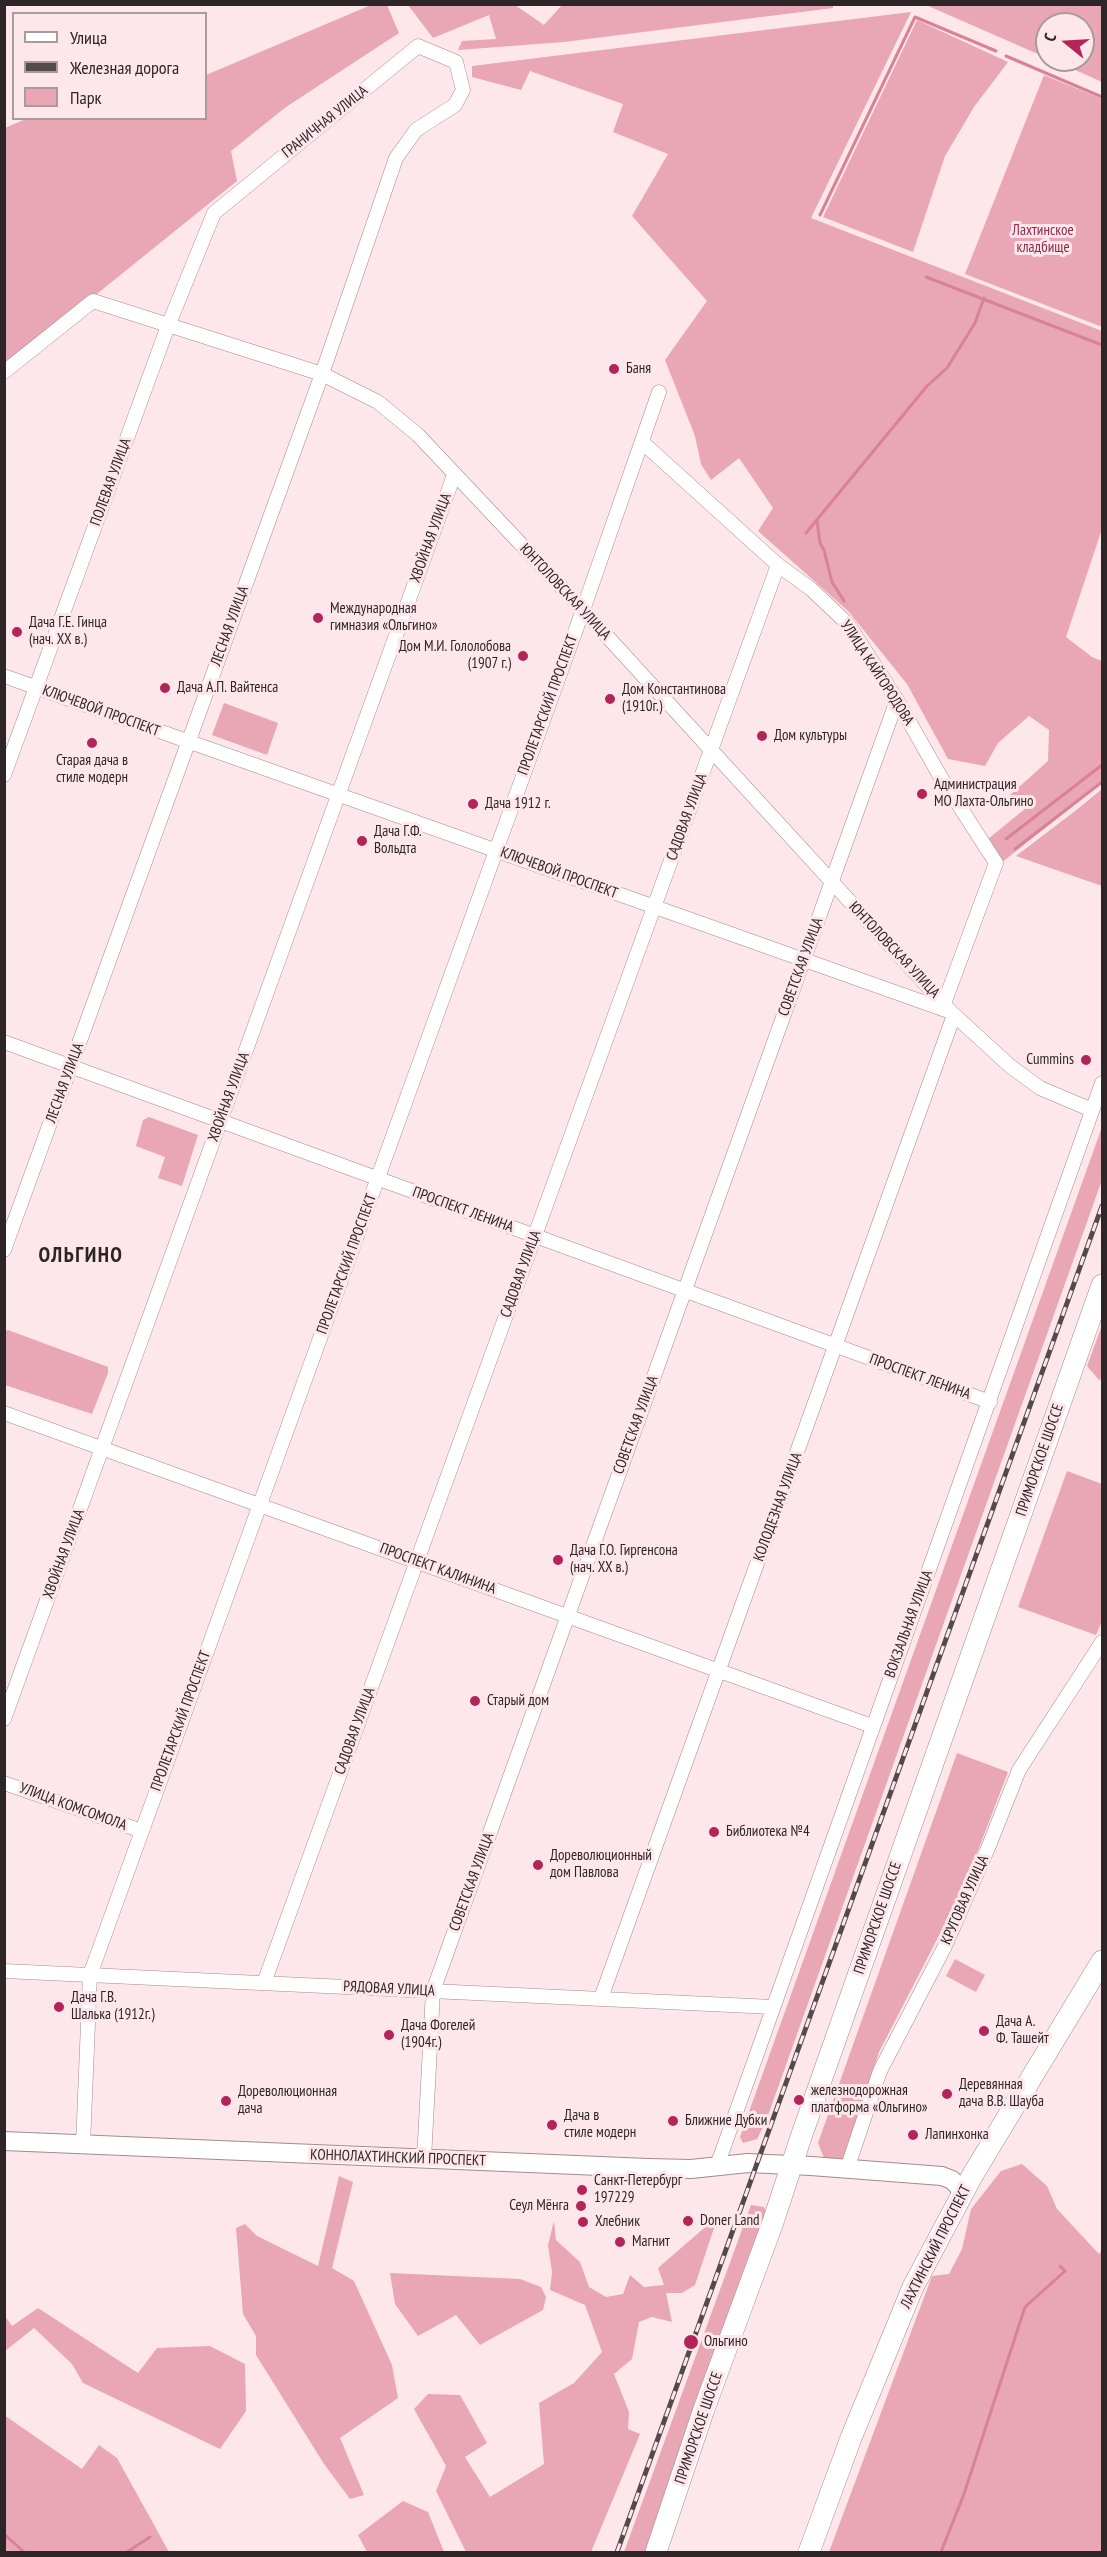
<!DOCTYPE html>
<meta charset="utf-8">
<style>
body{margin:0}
#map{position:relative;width:1107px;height:2557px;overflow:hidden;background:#fee7eb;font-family:"PT Sans Narrow",sans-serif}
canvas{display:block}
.frame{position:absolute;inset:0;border:6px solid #2d2527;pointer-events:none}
.legend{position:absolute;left:12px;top:12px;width:195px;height:108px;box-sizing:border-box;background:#fee7eb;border:2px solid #aa999d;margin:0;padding:8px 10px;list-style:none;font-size:18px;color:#2d2527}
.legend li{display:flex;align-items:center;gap:12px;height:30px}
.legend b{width:30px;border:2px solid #aa999d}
.north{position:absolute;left:1035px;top:12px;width:60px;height:60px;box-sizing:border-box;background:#fee7eb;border:2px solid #aa999d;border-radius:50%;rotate:288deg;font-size:16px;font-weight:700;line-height:24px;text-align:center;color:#2d2527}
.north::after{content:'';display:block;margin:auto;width:21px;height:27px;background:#b3255a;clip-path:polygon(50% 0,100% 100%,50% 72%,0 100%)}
</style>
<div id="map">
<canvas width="1107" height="2557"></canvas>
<div class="frame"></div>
<ul class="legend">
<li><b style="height:8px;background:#fff"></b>Улица</li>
<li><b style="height:8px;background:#54494b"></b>Железная дорога</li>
<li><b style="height:16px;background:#e9a6b5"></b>Парк</li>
</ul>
<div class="north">С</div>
</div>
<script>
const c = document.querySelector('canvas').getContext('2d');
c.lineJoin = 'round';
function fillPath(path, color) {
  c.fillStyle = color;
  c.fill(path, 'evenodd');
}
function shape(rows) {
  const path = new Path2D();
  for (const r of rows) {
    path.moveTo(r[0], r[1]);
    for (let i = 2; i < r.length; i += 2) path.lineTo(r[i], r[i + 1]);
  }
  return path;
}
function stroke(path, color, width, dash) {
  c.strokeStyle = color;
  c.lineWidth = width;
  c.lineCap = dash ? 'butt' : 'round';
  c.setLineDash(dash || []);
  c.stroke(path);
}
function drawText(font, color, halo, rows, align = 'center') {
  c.font = font + ' "PT Sans Narrow",sans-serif';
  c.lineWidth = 6;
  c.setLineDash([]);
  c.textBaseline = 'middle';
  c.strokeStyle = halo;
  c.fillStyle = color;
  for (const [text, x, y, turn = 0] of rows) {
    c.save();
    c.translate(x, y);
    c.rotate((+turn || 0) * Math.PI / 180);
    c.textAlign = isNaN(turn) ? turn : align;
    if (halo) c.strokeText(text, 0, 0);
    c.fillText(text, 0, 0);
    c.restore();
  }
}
const green = shape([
 [833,4,833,8,564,42,458,50,462,41,496,39,489,15,433,38,408,5,515,5,544,25,562,5],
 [371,5,387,5,399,33,286,107,231,151,237,181,5,368,5,128,28,118,206,118,206,75],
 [926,5,1102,5,1102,82,1053,60,1083,60,1083,24,1047,24,1047,58],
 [911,12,811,218,1102,331,1102,529,1066,637,1092,657,1102,661,1102,783,1001,863,988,839,1026,808,1018,805,1010,795,1048,761,1049,730,1029,716,998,743,985,766,948,759,907,684,849,612,758,531,773,508,739,458,711,480,701,464,695,436,665,360,707,301,632,216,668,154,613,132,623,104,530,71,521,90,472,77,472,66],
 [917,20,1008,62,974,107,945,156,913,252,823,217],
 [1044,75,1102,99,1102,327,965,274],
 [224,703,278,723,267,755,212,735],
 [1102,789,1102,886,1016,856,1075,811],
 [149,1117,198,1135,182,1186,158,1178,165,1157,136,1146,143,1120],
 [1102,1127,1102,1180,766,2121,757,2139,743,2143,740,2137],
 [1102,1325,1102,1373,1100,1381,1087,1366],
 [8,1330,108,1367,108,1373,92,1414,5,1385,5,1331],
 [1067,1471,1102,1484,1102,1621,1096,1635,1018,1607],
 [957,1753,1008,1772,964,1887,879,2052,845,2161,826,2163,818,2143],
 [955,1959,985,1975,976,1992,946,1976],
 [1022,2164,1047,2186,1057,2209,1099,2254,1102,2250,1102,2552,829,2552,932,2276,949,2274,962,2249,971,2209,1001,2171],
 [339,2176,353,2182,332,2268,354,2281,392,2365,398,2398,340,2438,364,2495,350,2499,324,2464,256,2355,256,2336,243,2314,236,2228,245,2224,257,2236,318,2266],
 [751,2205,764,2207,768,2216,647,2552,624,2552],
 [718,2216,695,2285,682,2293,666,2293,672,2322,652,2317,639,2322,632,2359,614,2374,629,2412,628,2429,640,2434,591,2552,466,2552,436,2491,446,2466,414,2409,428,2394,460,2395,487,2443,465,2457,490,2497,544,2464,539,2403,574,2383,602,2352,585,2305,550,2290,552,2272,548,2245,554,2221,556,2240,580,2262,589,2287,606,2297,623,2294,630,2275,644,2287,664,2285,658,2268],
 [390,2273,520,2279,541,2287,546,2297,543,2310,480,2345,456,2315,418,2336,395,2304],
 [38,2308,138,2373,157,2348,210,2346,245,2364,246,2411,220,2449,83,2383,72,2364,34,2328,5,2351,5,2316,12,2326],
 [4,2415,82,2469,99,2445,117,2458,169,2552,5,2552],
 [403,2501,428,2512,444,2552,367,2552,358,2535]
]);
const stream = shape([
 [1006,56,1102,97],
 [820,215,915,17,996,51],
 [926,277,1102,345],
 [817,520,820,543,824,550,832,582,844,601],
 [806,533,927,386,947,368,975,323,984,298],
 [1006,839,1102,765],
 [1015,849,1102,782],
 [4,2534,24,2552],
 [127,2552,150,2537],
 [941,2552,964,2494,1025,2307,1065,2271,1060,2266]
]);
const street = shape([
 [4,372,93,301,322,374,378,402,418,435,583,610,951,1012],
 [642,442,778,565,811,589,848,624,897,700,940,776,996,863,942,1009],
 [4,676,951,1012,1010,1066,1040,1088,1092,1110],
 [4,775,168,326,214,213,418,46,456,62,463,90,455,105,416,130,396,158,322,374,4,1250],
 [4,1042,990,1402],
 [4,1413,872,1726],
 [4,1719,454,475],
 [4,1783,142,1831],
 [4,1971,773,2007],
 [264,1983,778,565],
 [601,1998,954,1015],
 [83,2145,90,1975,583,610,659,392],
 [424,2159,433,1991,897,700],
 [717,2166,1102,1083],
 [847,2169,880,2071,945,1946,988,1848,1019,1770,1102,1642]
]);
const secondary = shape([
 [4,2141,648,2168,691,2169,748,2163,811,2166,942,2176,952,2180,959,2187,961,2196]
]);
const primary = shape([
 [656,2552,704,2409,773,2222,801,2137,1102,1285],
 [809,2552,851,2438,913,2287,972,2176,1102,1961]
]);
const rail = shape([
 [617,2552,1102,1206]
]);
const markers = [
 [614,369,6,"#b3255a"],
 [318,618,6,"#b3255a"],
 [17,632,6,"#b3255a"],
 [523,656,6,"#b3255a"],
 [165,688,6,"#b3255a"],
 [610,699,6,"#b3255a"],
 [762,736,6,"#b3255a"],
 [92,743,6,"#b3255a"],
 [922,794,6,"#b3255a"],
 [473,804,6,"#b3255a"],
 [362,841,6,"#b3255a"],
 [1086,1060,6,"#b3255a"],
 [558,1560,6,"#b3255a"],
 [475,1701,6,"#b3255a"],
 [714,1832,6,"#b3255a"],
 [538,1865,6,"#b3255a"],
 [59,2007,6,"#b3255a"],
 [984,2031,6,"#b3255a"],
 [389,2035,6,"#b3255a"],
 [947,2094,6,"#b3255a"],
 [799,2100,6,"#b3255a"],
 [226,2101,6,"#b3255a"],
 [673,2121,6,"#b3255a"],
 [552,2125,6,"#b3255a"],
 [913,2135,6,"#b3255a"],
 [582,2190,6,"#b3255a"],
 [581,2206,6,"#b3255a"],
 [688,2221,6,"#b3255a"],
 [583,2222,6,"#b3255a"],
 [620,2242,6,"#b3255a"],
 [691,2342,8,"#b3255a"]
];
const streetNames = [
 ["ГРАНИЧНАЯ УЛИЦА",325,122,-39],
 ["ПОЛЕВАЯ УЛИЦА",111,482,-70],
 ["ХВОЙНАЯ УЛИЦА",431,538,-70],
 ["ЮНТОЛОВСКАЯ УЛИЦА",565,592,47],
 ["ЛЕСНАЯ УЛИЦА",230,626,-70],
 ["УЛИЦА КАЙГОРОДОВА",877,673,57],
 ["ПРОЛЕТАРСКИЙ ПРОСПЕКТ",548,705,-70],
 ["КЛЮЧЕВОЙ ПРОСПЕКТ",101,711,20],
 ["САДОВАЯ УЛИЦА",687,817,-70],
 ["КЛЮЧЕВОЙ ПРОСПЕКТ",559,873,20],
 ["ЮНТОЛОВСКАЯ УЛИЦА",894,950,47],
 ["СОВЕТСКАЯ УЛИЦА",801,967,-70],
 ["ЛЕСНАЯ УЛИЦА",65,1083,-70],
 ["ХВОЙНАЯ УЛИЦА",229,1097,-70],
 ["ПРОСПЕКТ ЛЕНИНА",463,1210,20],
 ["ПРОЛЕТАРСКИЙ ПРОСПЕКТ",347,1264,-70],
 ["САДОВАЯ УЛИЦА",521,1274,-70],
 ["ПРОСПЕКТ ЛЕНИНА",920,1377,20],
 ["СОВЕТСКАЯ УЛИЦА",636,1425,-70],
 ["ПРИМОРСКОЕ ШОССЕ",1040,1460,-71],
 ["КОЛОДЕЗНАЯ УЛИЦА",778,1507,-70],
 ["ХВОЙНАЯ УЛИЦА",64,1554,-70],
 ["ПРОСПЕКТ КАЛИНИНА",438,1569,20],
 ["ВОКЗАЛЬНАЯ УЛИЦА",909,1624,-70],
 ["ПРОЛЕТАРСКИЙ ПРОСПЕКТ",181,1721,-70],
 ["САДОВАЯ УЛИЦА",355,1731,-70],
 ["УЛИЦА КОМСОМОЛА",73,1807,20],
 ["СОВЕТСКАЯ УЛИЦА",472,1882,-70],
 ["КРУГОВАЯ УЛИЦА",965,1900,-66],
 ["ПРИМОРСКОЕ ШОССЕ",878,1918,-71],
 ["РЯДОВАЯ УЛИЦА",389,1989,3],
 ["КОННОЛАХТИНСКИЙ ПРОСПЕКТ",398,2158,2],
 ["ЛАХТИНСКИЙ ПРОСПЕКТ",936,2247,-63],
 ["ПРИМОРСКОЕ ШОССЕ",699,2428,-71]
];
const parkNames = [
 ["Лахтинское",1043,231],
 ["кладбище",1043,248]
];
const poiNames = [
 ["Баня",626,369],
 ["Международная",330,609],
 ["гимназия «Ольгино»",330,626],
 ["Дача Г.Е. Гинца",29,623],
 ["(нач. XX в.)",29,640],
 ["Дом М.И. Гололобова",511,647,"right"],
 ["(1907 г.)",511,664,"right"],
 ["Дача А.П. Вайтенса",177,688],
 ["Дом Константинова",622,690],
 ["(1910г.)",622,707],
 ["Дом культуры",774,736],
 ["Старая дача в",92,761,"center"],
 ["стиле модерн",92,778,"center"],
 ["Администрация",934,785],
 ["МО Лахта-Ольгино",934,802],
 ["Дача 1912 г.",485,804],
 ["Дача Г.Ф.",374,832],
 ["Вольдта",374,849],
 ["Cummins",1074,1060,"right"],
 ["Дача Г.О. Гиргенсона",570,1551],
 ["(нач. XX в.)",570,1568],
 ["Старый дом",487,1701],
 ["Библиотека №4",726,1832],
 ["Дореволюционный",550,1856],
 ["дом Павлова",550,1873],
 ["Дача Г.В.",71,1998],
 ["Шалька (1912г.)",71,2015],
 ["Дача А.",996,2022],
 ["Ф. Ташейт",996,2039],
 ["Дача Фогелей",401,2026],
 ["(1904г.)",401,2043],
 ["Деревянная",959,2085],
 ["дача В.В. Шауба",959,2102],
 ["железнодорожная",811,2091],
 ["платформа «Ольгино»",811,2108],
 ["Дореволюционная",238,2092],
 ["дача",238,2109],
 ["Дача в",564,2116],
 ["стиле модерн",564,2133],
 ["Ближние Дубки",685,2121],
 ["Лапинхонка",925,2135],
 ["Санкт-Петербург",594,2181],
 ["197229",594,2198],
 ["Сеул Мёнга",569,2206,"right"],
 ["Doner Land",700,2221],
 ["Хлебник",595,2222],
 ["Магнит",632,2242],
 ["Ольгино",704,2342]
];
const districtNames = [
 ["ОЛЬГИНО",81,1256]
];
fillPath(green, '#e9a6b5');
stroke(stream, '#d98297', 3);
stroke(street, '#a08b8f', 15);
stroke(secondary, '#a08b8f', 20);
stroke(primary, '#a08b8f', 22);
stroke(street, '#fff', 14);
stroke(secondary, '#fff', 18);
stroke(primary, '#fff', 21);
stroke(rail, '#54494b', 5);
stroke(rail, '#fee7eb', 3, [9]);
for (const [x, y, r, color] of markers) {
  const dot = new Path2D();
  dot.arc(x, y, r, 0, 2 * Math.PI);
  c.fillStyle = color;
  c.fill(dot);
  stroke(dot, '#fee7eb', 2);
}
drawText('15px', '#2d2527', '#fee7eb', streetNames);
drawText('15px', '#8f284b', '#fee7eb', parkNames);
drawText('15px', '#2d2527', '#fee7eb', poiNames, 'left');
c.letterSpacing = '1.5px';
drawText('bold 21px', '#2d2527', '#fee7eb', districtNames);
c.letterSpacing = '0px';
</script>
